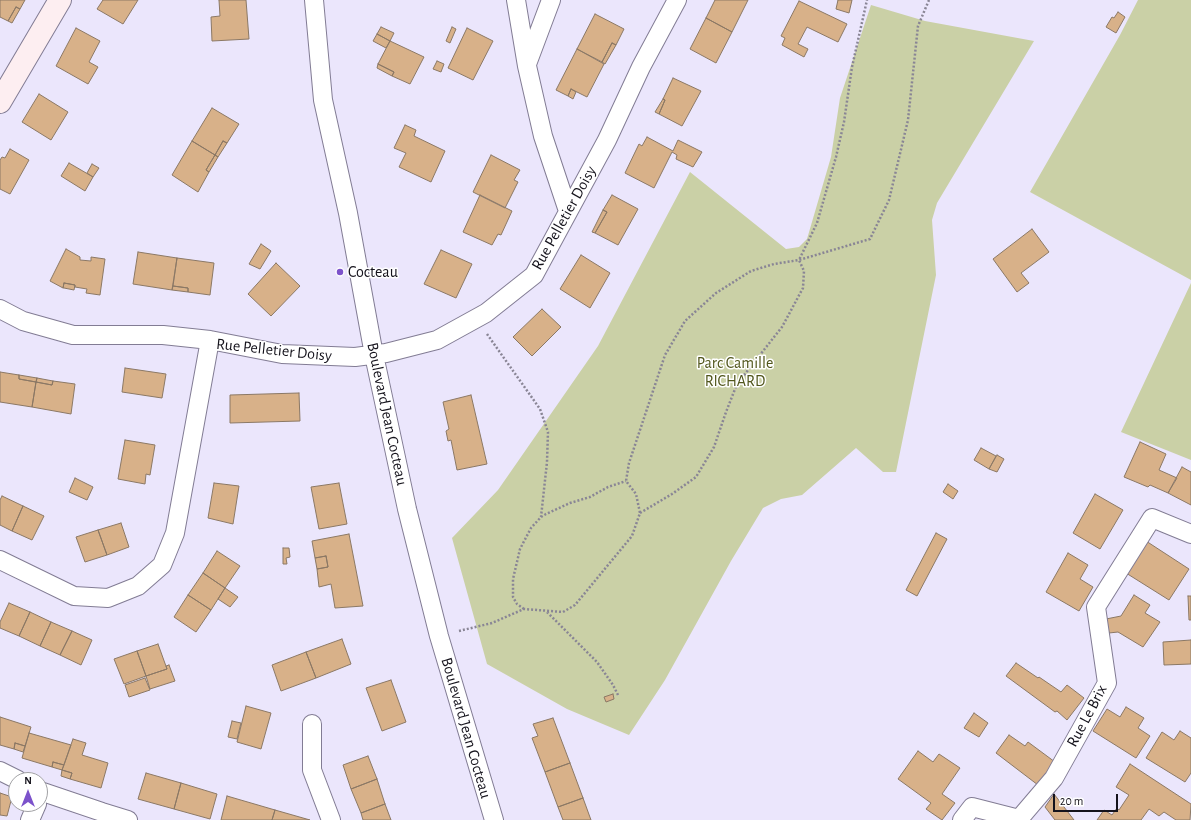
<!DOCTYPE html>
<style>
body{margin:0}
#map{position:relative;width:1191px;height:820px;overflow:hidden;background:#ebe6fc;font-family:"Alegreya Sans",sans-serif}
canvas{display:block}
.north{position:absolute;left:8px;top:772px;width:40px;height:40px;box-sizing:border-box;background:#fff;border:1px solid #a1a1a4;border-radius:50%;rotate:0deg;font-size:11px;font-weight:700;line-height:16px;text-align:center;color:#15131c}
.north::after{content:'';display:block;margin:auto;width:14px;height:18px;background:#7c52cb;clip-path:polygon(50% 0,100% 100%,50% 72%,0 100%)}
.scale{position:absolute;left:1053px;top:794px;width:65px;height:18px;box-sizing:border-box;border:2px solid #15131c;border-top:0;padding-left:5px;font-size:12px;line-height:14px;white-space:nowrap;color:#15131c;-webkit-text-stroke:3px #fff;paint-order:stroke}
</style>
<div id="map">
<canvas width="1191" height="820"></canvas>
<div class="north">N</div>
<div class="scale">20 m</div>
</div>
<script>
const c = document.querySelector('canvas').getContext('2d');
c.lineJoin = 'round';
function fillPath(path, color) {
  c.fillStyle = color;
  c.fill(path, 'evenodd');
}
function shape(rows) {
  const path = new Path2D();
  for (const r of rows) {
    path.moveTo(r[0], r[1]);
    for (let i = 2; i < r.length; i += 2) path.lineTo(r[i], r[i + 1]);
  }
  return path;
}
function stroke(path, color, width, dash) {
  c.strokeStyle = color;
  c.lineWidth = width;
  c.lineCap = dash ? 'butt' : 'round';
  c.setLineDash(dash || []);
  c.stroke(path);
}
function drawText(font, color, halo, rows, align = 'center') {
  c.font = font + ' "Alegreya Sans",sans-serif';
  c.lineWidth = 3;
  c.setLineDash([]);
  c.textBaseline = 'middle';
  c.strokeStyle = halo;
  c.fillStyle = color;
  for (const [text, x, y, turn = 0] of rows) {
    c.save();
    c.translate(x, y);
    c.rotate((+turn || 0) * Math.PI / 180);
    c.textAlign = isNaN(turn) ? turn : align;
    if (halo) c.strokeText(text, 0, 0);
    c.fillText(text, 0, 0);
    c.restore();
  }
}
const green = shape([
 [1138,0,1191,0,1191,280,1030,192,1120,35],
 [871,5,925,21,1034,41,937,203,932,220,936,275,896,472,883,472,856,448,802,495,781,499,763,508,731,561,665,680,629,735,567,709,487,664,452,538,498,490,598,346,690,172,786,249,799,247,807,239,831,157,840,98],
 [1191,283,1191,460,1121,432]
]);
const building = shape([
 [0,0,25,0,20,9,16,7,8,21,0,17,0,0],
 [103,0,138,0,123,24,97,9,103,0],
 [219,0,246,0,249,39,212,41,211,17,220,16,219,0],
 [715,0,748,0,732,32,706,18,715,0],
 [838,0,852,0,849,13,836,9,838,0],
 [799,1,847,24,838,42,807,27,798,44,808,49,804,57,782,45,785,38,781,36,799,1],
 [16,7,20,9,12,23,8,21,16,7],
 [1118,12,1125,17,1116,33,1106,27,1112,17,1114,18,1118,12],
 [595,14,624,29,616,45,612,43,602,62,577,49,595,14],
 [706,18,732,32,716,63,690,49,706,18],
 [381,27,394,33,390,41,377,34,381,27],
 [452,27,456,29,450,43,446,41,452,27],
 [76,28,100,41,89,62,98,67,88,84,56,66,76,28],
 [467,28,493,41,473,80,448,68,467,28],
 [377,34,390,41,386,48,373,41,377,34],
 [390,41,424,57,410,84,392,76,394,72,378,64,390,41],
 [612,43,616,45,605,64,602,62,612,43],
 [577,49,604,64,587,97,571,89,568,96,556,90,577,49],
 [437,61,444,64,441,72,433,69,437,61],
 [378,64,394,72,392,76,377,68,378,64],
 [673,78,701,91,682,126,659,114,665,100,663,99,673,78],
 [571,89,576,92,573,99,568,96,571,89],
 [39,94,68,112,51,140,22,122,39,94],
 [663,99,665,100,659,114,655,112,663,99],
 [212,108,239,124,227,143,223,141,215,155,192,141,212,108],
 [405,125,416,130,414,136,445,151,431,182,399,167,406,153,394,148,405,125],
 [647,137,673,151,678,140,702,152,693,167,676,159,677,155,672,152,654,188,625,173,639,144,642,146,647,137],
 [192,141,215,155,206,170,209,172,198,192,172,175,192,141],
 [223,141,227,143,218,157,215,155,223,141],
 [10,149,29,160,10,194,0,189,0,160,2,157,5,158,10,149],
 [215,155,218,157,209,172,206,170,215,155],
 [491,155,520,170,514,180,518,182,505,208,473,192,491,155],
 [69,163,93,177,85,191,61,176,69,163],
 [92,164,99,168,93,177,87,173,92,164],
 [480,195,512,211,501,235,498,234,492,245,463,232,480,195],
 [612,195,638,209,618,245,595,233,607,212,603,210,612,195],
 [603,210,607,212,595,233,592,232,603,210],
 [1032,229,1049,252,1021,273,1029,283,1017,292,993,259,1032,229],
 [261,244,271,251,260,269,249,264,261,244],
 [66,249,80,257,80,260,91,261,91,257,105,259,100,295,86,293,87,289,75,287,75,285,64,283,63,288,50,281,66,249],
 [441,250,472,264,456,298,424,284,441,250],
 [138,252,177,258,172,290,133,284,138,252],
 [581,255,610,273,590,308,560,289,581,255],
 [177,258,214,263,210,295,188,292,188,288,173,286,177,258],
 [276,263,300,286,271,316,248,294,276,263],
 [64,283,75,285,74,290,64,288,63,288,64,283],
 [173,286,188,288,188,292,172,290,173,286],
 [542,309,561,327,532,356,513,337,542,309],
 [125,368,166,374,162,398,122,392,125,368],
 [0,372,19,375,19,379,36,382,32,407,0,402,0,372],
 [19,375,37,378,36,382,19,379,19,375],
 [37,378,53,381,52,385,36,382,37,378],
 [53,381,75,384,71,414,32,407,36,382,52,385,53,381],
 [299,393,300,421,230,423,230,395,299,393],
 [471,395,487,464,457,470,451,440,448,441,446,431,449,429,443,402,471,395],
 [125,440,155,445,150,475,146,474,145,484,118,479,125,440],
 [1140,442,1166,454,1159,470,1177,478,1168,493,1150,485,1148,487,1124,477,1140,442],
 [981,448,996,456,989,469,974,460,981,448],
 [997,455,1004,459,997,472,989,469,997,455],
 [1182,467,1191,472,1191,505,1168,493,1182,467],
 [75,478,93,487,87,500,69,492,75,478],
 [214,483,239,486,233,524,208,518,214,483],
 [339,483,347,524,319,529,311,487,339,483],
 [948,484,958,491,953,499,943,492,948,484],
 [1095,494,1123,510,1100,549,1073,533,1095,494],
 [2,496,23,506,12,531,0,525,0,500,2,496],
 [23,506,44,516,32,540,12,531,23,506],
 [121,523,129,547,107,555,98,530,121,523],
 [98,530,107,555,85,562,76,537,98,530],
 [936,533,947,539,917,596,906,590,936,533],
 [349,534,363,606,335,608,331,584,319,587,317,569,328,567,326,556,315,558,312,541,349,534],
 [1146,541,1189,569,1169,600,1126,573,1146,541],
 [283,548,289,548,290,557,286,558,287,564,283,564,283,548],
 [217,551,240,566,225,588,203,573,217,551],
 [1068,553,1088,565,1080,579,1093,587,1079,611,1046,592,1068,553],
 [326,556,328,567,317,569,315,558,326,556],
 [203,573,225,588,211,610,188,595,203,573],
 [225,588,238,597,230,607,218,599,225,588],
 [188,595,211,610,196,632,174,617,188,595],
 [1134,595,1150,605,1145,613,1160,622,1143,647,1118,632,1109,633,1106,619,1121,616,1134,595],
 [1188,596,1191,596,1191,620,1189,620,1188,596],
 [9,603,30,612,19,636,0,628,0,622,9,603],
 [30,612,51,622,40,646,19,636,30,612],
 [51,622,72,631,60,655,40,646,51,622],
 [72,631,92,640,81,665,60,655,72,631],
 [342,639,351,664,316,678,306,652,342,639],
 [1191,640,1191,664,1164,665,1163,642,1191,640],
 [158,644,167,669,146,676,137,651,158,644],
 [137,651,146,676,124,684,114,659,137,651],
 [306,652,316,678,281,691,272,665,306,652],
 [1016,663,1038,678,1039,677,1061,692,1067,685,1084,698,1067,720,1057,711,1055,712,1006,676,1016,663],
 [169,665,175,681,150,689,146,676,167,669,166,666,169,665],
 [145,678,150,690,129,697,125,685,145,678],
 [391,680,406,722,382,731,366,688,391,680],
 [613,694,614,699,606,702,604,697,613,694],
 [246,706,271,713,261,749,237,742,246,706],
 [1126,707,1144,718,1138,728,1150,736,1136,758,1093,731,1107,709,1120,717,1126,707],
 [974,713,988,723,979,737,964,728,974,713],
 [0,717,31,727,25,746,15,743,14,749,0,745,0,717],
 [553,718,570,763,545,772,532,738,538,736,533,724,553,718],
 [232,721,241,723,237,739,228,737,232,721],
 [1180,731,1191,738,1191,773,1185,782,1146,758,1162,732,1174,740,1180,731],
 [29,733,71,745,64,765,53,762,52,767,22,758,29,733],
 [1009,735,1025,746,1028,742,1055,762,1038,785,996,753,1009,735],
 [73,739,86,743,82,755,108,763,101,788,70,779,72,773,62,770,73,739],
 [15,743,25,746,23,752,14,749,15,743],
 [918,751,933,762,939,754,960,768,942,794,955,803,942,820,926,809,931,803,898,779,918,751],
 [368,756,377,779,351,789,343,765,368,756],
 [53,762,64,765,62,770,52,767,53,762],
 [570,763,583,798,558,807,545,772,570,763],
 [1130,764,1191,804,1190,820,1176,820,1164,812,1159,816,1149,809,1141,820,1097,820,1104,810,1112,815,1117,808,1119,810,1129,795,1116,787,1130,764],
 [62,770,72,773,70,779,61,776,62,770],
 [146,773,181,783,174,809,138,799,146,773],
 [377,779,385,804,361,813,351,789,377,779],
 [181,783,217,794,210,819,174,809,181,783],
 [0,793,12,797,7,816,0,815,0,793],
 [1054,794,1074,820,1055,820,1045,807,1054,794],
 [227,796,275,810,272,820,221,820,227,796],
 [583,798,591,820,563,820,558,807,583,798],
 [385,804,391,820,363,820,361,813,385,804],
 [275,810,310,820,272,820,275,810]
]);
const path = shape([
 [487,334,540,409,548,432,547,462,541,517],
 [640,513,672,494,696,477,714,447,726,412,737,384,782,327,803,288,804,271,799,260,817,223,836,157,844,122,852,67,867,0],
 [524,609,517,604,513,597,513,579,520,549,531,528,541,517,546,514,570,503,590,497,608,487,626,481],
 [547,612,597,662,613,685,618,695],
 [459,631,492,623,524,609,563,612,575,605,632,536,640,513,636,494,626,481,629,463,665,355,685,321,716,293,751,271,774,264,799,260,870,239,889,200,908,120,918,26,929,0]
]);
const street = shape([
 [314,0,323,100,348,213,374,355,407,509,439,636,494,820],
 [516,0,527,66,543,136,568,211],
 [527,64,551,0],
 [0,309,23,321,73,335,163,335,210,340],
 [0,560,74,596,108,598,138,586,162,565,175,533,210,340,282,354,355,357,386,353,437,340,486,313,534,275,607,140,641,67,677,0],
 [312,724,312,770,331,820],
 [0,771,18,780],
 [40,791,102,812,128,820],
 [30,820,37,804],
 [962,820,972,807,1019,819,1054,778,1107,683,1096,607,1152,518,1191,534]
]);
const secondary = shape([
 [0,102,60,0]
]);
const markers = [
 [340,272,4,"#7c52cb"]
];
const streetNames = [
 ["Rue Pelletier Doisy",564,218,-61],
 ["Rue Pelletier Doisy",274,350,6],
 ["Boulevard Jean Cocteau",387,414,78],
 ["Rue Le Brix",1087,716,-62],
 ["Boulevard Jean Cocteau",466,728,74]
];
const poiNames = [
 ["Cocteau",348,272]
];
const parkNames = [
 ["Parc Camille",735,363],
 ["RICHARD",735,381]
];
fillPath(green, '#cad0a6');
fillPath(building, '#d8b189');
stroke(building, '#8b7865', 1);
stroke(street, '#827c94', 20);
stroke(secondary, '#827c94', 24);
stroke(path, '#898595', 2.5, [2, 2]);
stroke(street, '#fff', 18);
stroke(secondary, '#fdeef1', 22);
for (const [x, y, r, color] of markers) {
  const dot = new Path2D();
  dot.arc(x, y, r, 0, 2 * Math.PI);
  c.fillStyle = color;
  c.fill(dot);
  stroke(dot, '#fff', 1.5);
}
drawText('16px', '#15131c', '#fff', streetNames);
drawText('16px', '#15131c', '#fff', poiNames, 'left');
drawText('16px', '#51561c', '#fff', parkNames);
</script>
